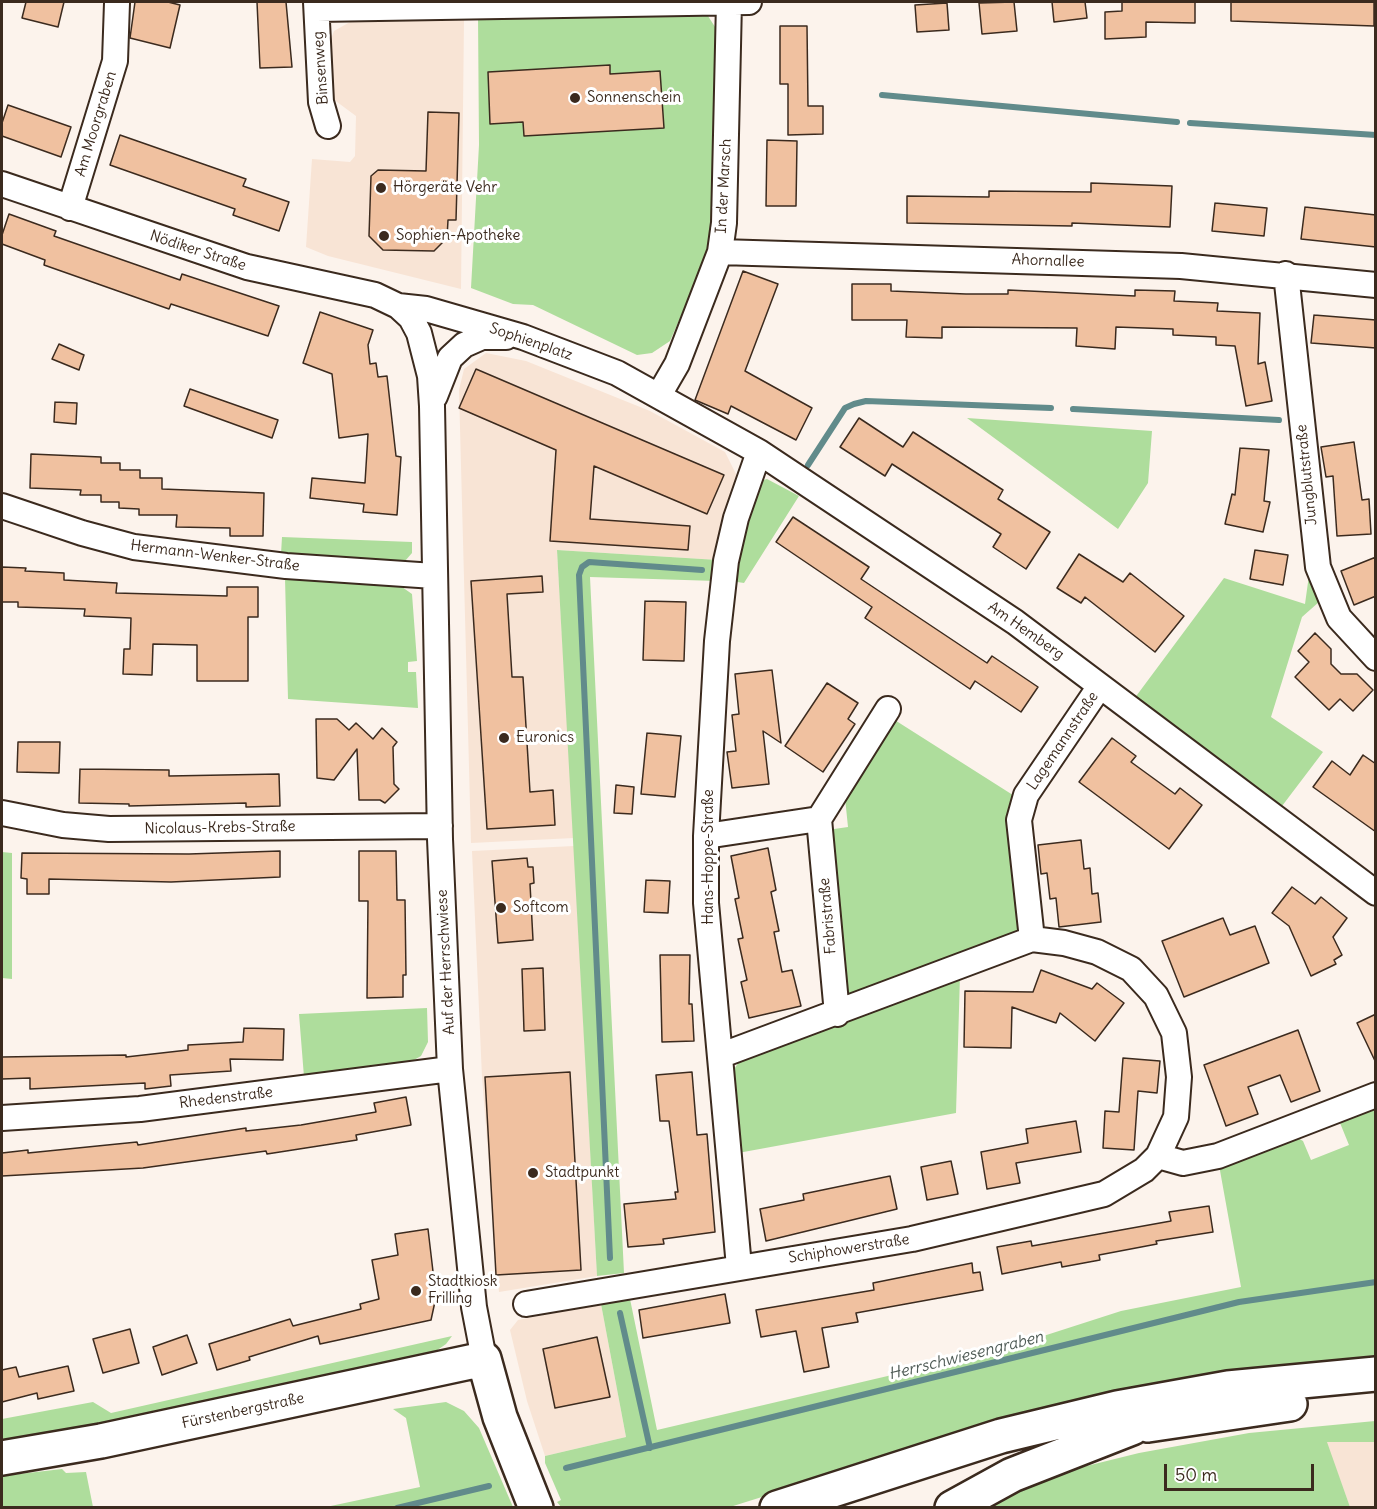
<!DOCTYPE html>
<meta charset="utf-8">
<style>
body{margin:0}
#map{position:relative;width:1377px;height:1509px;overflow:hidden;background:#fcf3ec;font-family:Delius,sans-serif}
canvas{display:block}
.frame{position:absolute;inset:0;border:3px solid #3b2a1e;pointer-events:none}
.scale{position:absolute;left:1164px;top:1464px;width:150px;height:27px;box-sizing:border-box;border:3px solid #3b2a1e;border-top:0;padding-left:8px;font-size:18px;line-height:21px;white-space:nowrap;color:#3b2a1e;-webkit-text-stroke:4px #fff;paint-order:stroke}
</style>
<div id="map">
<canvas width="1377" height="1509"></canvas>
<div class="frame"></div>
<div class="scale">50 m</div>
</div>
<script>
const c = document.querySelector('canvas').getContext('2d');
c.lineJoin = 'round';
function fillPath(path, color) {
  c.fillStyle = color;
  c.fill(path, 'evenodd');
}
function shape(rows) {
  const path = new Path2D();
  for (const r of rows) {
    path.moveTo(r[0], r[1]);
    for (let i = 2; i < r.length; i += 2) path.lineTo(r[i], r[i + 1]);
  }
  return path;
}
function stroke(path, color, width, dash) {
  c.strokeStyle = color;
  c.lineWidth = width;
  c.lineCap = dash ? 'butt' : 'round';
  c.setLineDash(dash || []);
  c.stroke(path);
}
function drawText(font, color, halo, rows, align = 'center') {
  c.font = font + ' Delius,sans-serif';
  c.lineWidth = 6;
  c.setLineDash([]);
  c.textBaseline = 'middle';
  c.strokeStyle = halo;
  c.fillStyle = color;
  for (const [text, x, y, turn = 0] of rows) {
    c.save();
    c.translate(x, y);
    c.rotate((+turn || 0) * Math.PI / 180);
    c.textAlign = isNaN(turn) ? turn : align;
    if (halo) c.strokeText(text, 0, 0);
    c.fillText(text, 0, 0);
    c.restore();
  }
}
const built = shape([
 [464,20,461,289,328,256,306,247,312,159,350,162,355,156,356,116,333,99,331,39,334,31,350,22],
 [486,353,526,361,650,411,725,452,737,476,718,560,557,550,574,838,471,843,459,390,464,369],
 [574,846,597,1276,499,1292,482,1077,472,851],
 [601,1304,626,1437,545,1456,527,1401,510,1330,518,1320],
 [1326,1442,1375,1442,1375,1507,1350,1507]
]);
const green = shape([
 [706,13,719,33,713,223,707,256,670,341,652,353,637,355,533,305,513,304,471,288,479,145,478,16],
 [967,418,1152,431,1148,483,1118,529],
 [767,479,799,496,744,583,731,581,734,561,760,481],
 [282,537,412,542,412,553,405,561,398,563,281,554],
 [1314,539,1328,594,1302,617,1271,717,1323,752,1279,810,1134,699,1224,578,1305,604],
 [557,550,718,560,716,581,590,577,624,1273,597,1276],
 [285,578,402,587,412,594,417,661,408,662,408,672,416,672,418,708,288,699],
 [890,717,1016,797,1019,927,1014,935,854,999,847,995,827,830,848,827,844,788],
 [2,852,12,853,12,979,2,978],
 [960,975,956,1113,738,1153,731,1074,742,1057],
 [427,1008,428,1042,421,1056,414,1060,304,1077,299,1014],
 [1375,1101,1375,1360,816,1480,730,1507,561,1507,557,1502,561,1500,545,1463,545,1456,626,1437,601,1304,630,1299,657,1430,1003,1349,1121,1311,1241,1287,1219,1165,1296,1137,1303,1141,1311,1160,1349,1145,1338,1118],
 [452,1336,446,1344,426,1358,99,1427,2,1442,2,1419,93,1402,111,1413],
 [446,1402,464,1411,479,1428,513,1507,326,1507,420,1487,406,1418,393,1409],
 [1375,1421,1375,1442,1327,1442,1350,1507,978,1508,1026,1481,1139,1453,1249,1433],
 [62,1469,66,1473,86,1472,93,1507,2,1507,2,1476]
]);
const stream = shape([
 [882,95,1177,122],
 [1190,123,1376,135],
 [1073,409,1279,420],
 [808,465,845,408,854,404,866,401,1051,408],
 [610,1258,579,575,582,567,589,562,702,570],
 [620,1313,650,1448],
 [566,1468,1239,1302,1376,1282],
 [397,1508,489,1486]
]);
const building = shape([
 [26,2,64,2,58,27,22,18,26,2],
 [135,2,168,2,180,5,170,48,130,38,135,2],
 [257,2,286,2,292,67,260,68,257,2],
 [1014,2,1017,31,982,34,979,3,1014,2],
 [1052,2,1085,2,1087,18,1054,22,1052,2],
 [1122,2,1195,2,1195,23,1146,22,1146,37,1105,39,1105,12,1122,11,1122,2],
 [1231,2,1374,2,1374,26,1231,21,1231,2],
 [947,3,949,30,917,32,915,5,947,3],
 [780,26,807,26,808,106,823,106,823,134,788,135,788,84,780,84,780,26],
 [610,65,610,74,660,71,664,128,524,136,523,122,490,124,488,72,610,65],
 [8,105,71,127,61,157,2,136,2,123,8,105],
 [428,112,459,113,456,220,448,220,447,238,434,251,383,250,369,236,371,176,378,170,426,171,428,112],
 [120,135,246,179,243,186,289,202,279,231,233,215,235,209,110,165,120,135],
 [767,140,797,141,796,206,766,206,767,140],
 [1091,183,1172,186,1170,227,1072,223,1072,226,907,223,907,196,989,197,989,191,1091,192,1091,183],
 [1215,203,1267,208,1264,236,1212,231,1215,203],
 [1305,207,1376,215,1376,247,1301,239,1305,207],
 [9,214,56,231,54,236,180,280,182,274,279,306,268,336,171,304,169,309,44,265,45,260,2,244,2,235,9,214],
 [743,271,778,284,745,371,812,408,796,440,731,406,728,414,695,400,743,271],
 [852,284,891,284,891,291,966,294,1008,294,1008,290,1135,296,1135,290,1175,291,1174,301,1218,303,1217,311,1260,313,1258,364,1265,362,1272,401,1246,406,1235,346,1216,345,1216,337,1173,335,1173,329,1116,327,1115,349,1076,346,1077,328,942,327,942,338,906,337,907,320,852,320,852,284],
 [320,312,373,330,368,345,370,364,376,363,378,377,387,376,396,456,401,457,397,515,363,512,364,504,310,498,312,478,365,483,368,434,339,438,332,374,303,363,320,312],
 [1314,315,1376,320,1376,348,1311,343,1314,315],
 [59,344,84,355,79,370,52,359,59,344],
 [476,369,724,475,707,514,594,466,590,519,690,526,688,550,550,541,556,450,459,408,476,369],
 [190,389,278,420,272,438,184,406,190,389],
 [55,402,77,403,76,424,54,422,55,402],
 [859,418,903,447,913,432,1003,490,998,499,1050,532,1026,569,993,547,1001,534,892,464,885,476,840,447,859,418],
 [1354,442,1362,500,1369,499,1371,534,1337,536,1333,476,1326,477,1321,447,1354,442],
 [1240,448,1269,450,1264,501,1270,502,1263,532,1225,524,1232,494,1235,495,1240,448],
 [31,454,101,457,101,463,120,463,120,470,140,470,140,478,162,478,162,489,264,493,263,536,230,536,230,528,176,527,177,515,139,515,139,509,119,508,119,502,101,502,101,495,80,495,81,490,30,488,31,454],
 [793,517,869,567,861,579,987,663,992,656,1038,687,1021,712,975,681,970,689,865,618,872,607,776,542,793,517],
 [1255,550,1288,555,1283,585,1250,579,1255,550],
 [1079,554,1123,582,1130,573,1184,616,1155,652,1085,597,1081,603,1057,588,1079,554],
 [1376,557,1376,596,1354,605,1341,571,1376,557],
 [2,567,26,568,25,571,64,573,64,580,117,583,116,593,227,596,227,587,258,587,258,617,248,617,248,681,197,681,197,645,153,644,152,675,123,674,124,649,130,649,131,618,84,616,85,609,18,607,18,602,2,602,2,567],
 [542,576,543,592,507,594,512,677,523,677,530,792,553,790,555,825,487,829,471,581,542,576],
 [645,601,686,602,684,661,643,660,645,601],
 [1315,633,1331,649,1331,664,1341,674,1357,674,1373,690,1353,711,1340,699,1329,710,1295,677,1309,662,1298,651,1315,633],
 [772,670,781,743,763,731,769,784,732,788,727,752,736,751,732,715,739,714,735,674,772,670],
 [827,683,858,703,848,719,855,724,823,772,785,746,827,683],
 [316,719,337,719,349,730,356,723,373,739,382,728,397,742,393,747,394,784,399,789,385,803,380,800,359,800,357,749,334,780,317,778,316,719],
 [647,733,681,736,675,797,641,794,647,733],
 [1112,738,1136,756,1131,762,1175,794,1180,788,1202,805,1169,849,1079,782,1112,738],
 [18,742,60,742,59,773,17,772,18,742],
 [1363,755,1376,764,1376,832,1313,787,1332,761,1350,775,1363,755],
 [80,769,169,770,169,776,279,774,280,806,246,807,246,803,129,806,129,804,79,803,80,769],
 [616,785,634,787,632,814,614,813,616,785],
 [1081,840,1084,869,1090,868,1092,894,1098,893,1101,922,1059,927,1056,898,1050,899,1047,873,1041,874,1038,845,1081,840],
 [768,848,776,890,771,892,779,931,774,932,782,972,792,970,801,1006,749,1018,741,982,747,980,738,939,743,938,735,899,739,898,731,856,768,848],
 [280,851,280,877,171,882,49,879,49,894,27,894,27,879,21,878,22,853,189,854,280,851],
 [359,851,396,851,397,900,405,900,406,975,403,975,403,997,367,998,368,901,359,901,359,851],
 [527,858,528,867,533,867,534,883,530,884,533,940,498,943,492,861,527,858],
 [646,880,670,881,668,913,644,912,646,880],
 [1292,887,1315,904,1321,897,1347,918,1333,937,1342,955,1334,960,1336,964,1311,976,1289,926,1272,913,1292,887],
 [1223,918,1230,935,1255,926,1269,963,1184,997,1162,941,1223,918],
 [660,955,690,955,689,1004,692,1004,694,1041,662,1042,660,955],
 [543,968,545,1030,524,1031,522,969,543,968],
 [1041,970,1092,989,1097,983,1124,1003,1095,1041,1060,1013,1056,1023,1012,1007,1011,1048,964,1047,965,991,1033,992,1041,970],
 [1376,1014,1376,1063,1357,1023,1376,1014],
 [244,1028,284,1029,283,1060,230,1059,231,1071,170,1075,171,1086,145,1089,145,1083,30,1089,30,1078,2,1079,2,1057,126,1055,126,1057,188,1050,188,1045,243,1042,244,1028],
 [1298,1030,1320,1091,1291,1102,1280,1075,1248,1087,1258,1114,1226,1126,1204,1065,1298,1030],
 [1123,1058,1160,1061,1157,1093,1138,1091,1134,1150,1103,1148,1105,1111,1119,1112,1123,1058],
 [570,1072,581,1270,496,1275,485,1077,570,1072],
 [692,1072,697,1135,707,1134,715,1232,663,1239,664,1244,628,1247,624,1204,676,1199,675,1192,678,1192,669,1121,660,1121,656,1075,692,1072],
 [406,1097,411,1125,356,1135,357,1140,267,1154,266,1151,143,1168,2,1176,2,1153,28,1150,28,1153,137,1142,138,1145,246,1128,246,1131,301,1125,376,1112,374,1103,406,1097],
 [1076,1121,1081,1152,1016,1163,1020,1183,987,1189,981,1152,1028,1143,1026,1129,1076,1121],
 [951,1161,958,1194,927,1200,921,1167,951,1161],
 [890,1176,897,1209,766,1241,760,1209,804,1200,803,1194,890,1176],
 [1209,1206,1213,1232,1156,1241,1157,1244,1099,1255,1100,1260,1062,1267,1061,1262,1002,1274,997,1247,1031,1241,1032,1246,1171,1221,1169,1212,1209,1206],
 [428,1229,436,1297,431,1320,320,1344,318,1336,249,1357,250,1360,217,1370,209,1344,290,1319,293,1326,361,1309,360,1304,379,1299,372,1260,398,1255,395,1234,428,1229],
 [972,1263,973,1273,980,1272,983,1290,856,1313,858,1322,822,1328,829,1367,804,1372,796,1331,761,1337,756,1310,874,1290,873,1283,972,1263],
 [725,1294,730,1323,643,1338,639,1310,725,1294],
 [130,1329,139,1363,103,1373,93,1339,130,1329],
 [187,1335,197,1363,162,1375,153,1347,187,1335],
 [597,1337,610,1397,555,1408,543,1349,597,1337],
 [68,1366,74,1391,38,1399,37,1393,2,1402,2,1370,16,1367,19,1377,68,1366]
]);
const street = shape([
 [316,2,321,102,328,126],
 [317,9,749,2],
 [2,184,247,267,375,295,398,306,411,318,419,333,430,376,432,406,440,839,450,1069,474,1307,484,1359],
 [70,208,115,61,117,3],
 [720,252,1181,266,1376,285],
 [1286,274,1318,567,1339,618,1376,658],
 [398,306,426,309,523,337,617,373,759,452,1015,622,1376,893],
 [659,395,677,364,720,252,724,223,729,2],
 [435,396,450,358,464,345,482,337,506,337],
 [2,506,82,533,134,547,286,566,434,576],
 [2,813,63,825,109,829,440,826],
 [706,836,819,819],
 [1032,939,1019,820,1026,795,1100,686],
 [837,1014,819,819,888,709],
 [2,1118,140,1109,450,1069],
 [1158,1156,1183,1163,1218,1156,1376,1095],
 [739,1267,706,903,706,836,717,641,726,561,736,518,759,452],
 [526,1304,912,1239,1104,1194,1144,1170,1158,1156,1176,1117,1179,1077,1174,1033,1156,996,1131,969,1097,952,1064,943,1032,939,722,1055]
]);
const secondary = shape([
 [2,1458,101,1441,484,1359,500,1417,536,1508]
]);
const highway = shape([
 [1148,1425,1290,1404],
 [777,1508,1001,1436,1117,1408,1228,1388,1376,1374],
 [952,1508,1012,1475,1132,1428]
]);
const markers = [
 [575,98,6,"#3b2a1e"],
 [381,188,6,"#3b2a1e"],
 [384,236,6,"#3b2a1e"],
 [504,738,6,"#3b2a1e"],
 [501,908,6,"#3b2a1e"],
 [533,1173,6,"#3b2a1e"],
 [416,1291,6,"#3b2a1e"]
];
const streetNames = [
 ["Binsenweg",321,68,-94],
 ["Am Moorgraben",96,124,-73],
 ["In der Marsch",724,186,-87],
 ["Nödiker Straße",198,251,18],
 ["Ahornallee",1048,261,2],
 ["Sophienplatz",531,342,19],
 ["Jungblutstraße",1307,475,-96],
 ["Hermann-Wenker-Straße",215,556,7],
 ["Am Hemberg",1026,631,35],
 ["Lagemannstraße",1063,741,-56],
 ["Nicolaus-Krebs-Straße",220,828,-1],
 ["Hans-Hoppe-Straße",709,857,-90],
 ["Fabristraße",828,916,-95],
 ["Auf der Herrschwiese",446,962,-93],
 ["Rhedenstraße",226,1098,-7],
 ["Schiphowerstraße",849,1249,-9],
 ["Fürstenbergstraße",243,1411,-12]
];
const poiNames = [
 ["Sonnenschein",587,98],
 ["Hörgeräte Vehr",393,188],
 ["Sophien-Apotheke",396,236],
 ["Euronics",516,738],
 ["Softcom",513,908],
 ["Stadtpunkt",545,1173],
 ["Stadtkiosk",428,1282],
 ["Frilling",428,1299]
];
const waterNames = [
 ["Herrschwiesengraben",966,1356,-14]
];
fillPath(built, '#f8e4d5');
fillPath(green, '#aedd9c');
stroke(stream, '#618b8b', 6);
fillPath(building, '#f0c1a0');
stroke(building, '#3b2a1e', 1.5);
stroke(street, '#3b2a1e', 28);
stroke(secondary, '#3b2a1e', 38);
stroke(highway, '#3b2a1e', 38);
stroke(street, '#fff', 24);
stroke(secondary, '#fff', 33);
stroke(highway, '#fff', 33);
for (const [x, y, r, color] of markers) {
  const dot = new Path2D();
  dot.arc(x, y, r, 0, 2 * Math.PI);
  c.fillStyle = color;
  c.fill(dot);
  stroke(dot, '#fff', 2);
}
drawText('15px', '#3b2a1e', '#fff', streetNames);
drawText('15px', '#3b2a1e', '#fff', poiNames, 'left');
drawText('italic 16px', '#4e5a55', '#fff', waterNames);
</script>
